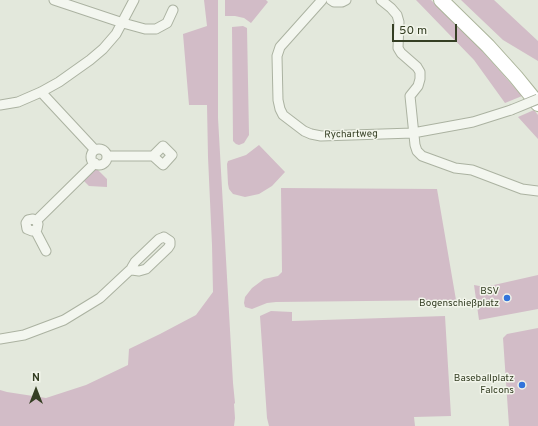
<!DOCTYPE html>
<meta charset="utf-8">
<style>
body{margin:0}
#map{position:relative;width:538px;height:426px;overflow:hidden;background:#e3e8dc;font-family:Overpass,sans-serif}
canvas{display:block}
.north{position:absolute;left:16px;top:370px;width:40px;height:40px;-webkit-text-stroke:3px #f2f5eb;paint-order:stroke;rotate:0deg;font-size:11px;font-weight:700;line-height:16px;text-align:center;color:#353f24}
.north::after{content:'';display:block;margin:auto;width:14px;height:18px;background:#353f24;clip-path:polygon(50% 0,100% 100%,50% 72%,0 100%)}
.scale{position:absolute;left:392px;top:24px;width:65px;height:18px;box-sizing:border-box;border:2px solid #353f24;border-top:0;padding-left:5px;font-size:12px;line-height:14px;white-space:nowrap;color:#353f24;-webkit-text-stroke:3px #f2f5eb;paint-order:stroke}
</style>
<div id="map">
<canvas width="538" height="426"></canvas>
<div class="north">N</div>
<div class="scale">50 m</div>
</div>
<script>
const c = document.querySelector('canvas').getContext('2d');
c.lineJoin = 'round';
function fillPath(path, color) {
  c.fillStyle = color;
  c.fill(path, 'evenodd');
}
function shape(rows) {
  const path = new Path2D();
  for (const r of rows) {
    if (r.length === 3) {
      path.moveTo(r[0] + r[2], r[1]);
      path.arc(r[0], r[1], r[2], 0, 2 * Math.PI);
      continue;
    }
    path.moveTo(r[0], r[1]);
    for (let i = 2; i < r.length; i += 2) path.lineTo(r[i], r[i + 1]);
  }
  return path;
}
function stroke(path, color, width, dash) {
  c.strokeStyle = color;
  c.lineWidth = width;
  c.lineCap = dash ? 'butt' : 'round';
  c.setLineDash(dash || []);
  c.stroke(path);
}
function drawText(font, color, halo, rows, align = 'center') {
  c.font = font + ' Overpass,sans-serif';
  c.lineWidth = 3;
  c.setLineDash([]);
  c.textBaseline = 'middle';
  c.strokeStyle = halo;
  c.fillStyle = color;
  for (const [text, x, y, turn = 0] of rows) {
    c.save();
    c.translate(x, y);
    c.rotate((+turn || 0) * Math.PI / 180);
    c.textAlign = isNaN(turn) ? turn : align;
    if (halo) c.strokeText(text, 0, 0);
    c.fillText(text, 0, 0);
    c.restore();
  }
}
const green = shape([
 [204,0,218,0,218,118,233,383,235,403,234,404,235,418,234,426,0,426,0,390,7,392,46,398,86,385,128,365,129,349,160,334,196,315,213,292,212,245,208,157,207,105,189,105,183,34,207,26],
 [225,0,266,0,268,2,251,23,244,18,235,16,225,16],
 [416,0,431,0,477,45,522,96,505,103,474,60],
 [461,0,494,0,538,41,538,61,503,40],
 [243,26,247,28,249,135,244,143,239,145,236,144,233,141,232,27],
 [534,110,538,115,538,139,518,117],
 [259,145,285,172,272,186,259,194,245,197,233,194,229,189,228,184,227,164,228,161,246,155],
 [91,170,98,170,107,179,107,187,89,186,82,179],
 [281,188,437,189,456,300,276,302,267,303,252,309,245,307,244,303,245,297,252,288,264,279,278,276,282,272],
 [538,275,538,309,479,320,474,285,485,287],
 [271,311,292,312,292,321,445,316,451,416,414,417,415,426,269,426,267,418,260,316],
 [538,328,538,426,509,426,503,338,507,334]
]);
const minor = shape([
 [54,0,123,23,145,29,156,29,167,23,173,10],
 [322,0,280,47,277,56,278,100,280,109,283,115,304,131,311,134,321,136,413,133,473,122,511,110],
 [331,0,334,2,342,2,346,0],
 [381,0,391,8,397,15,399,22,398,48,401,53,417,67,420,72,420,79,418,86,410,96,415,145,417,151,422,156,455,168,472,170,522,189,538,191],
 [41,92,95,150],
 [0,105,18,102,41,92,59,82,90,60,103,49,116,34,134,0],
 [99,157,8],
 [107,156,153,156,163,165,172,155,163,146,153,156],
 [36,221,38,224,37,229,32,231,27,229,26,223,28,220,33,219,36,221,95,163],
 [35,230,46,251],
 [164,237,170,241,170,245,168,248,146,269,139,271,132,270,132,267,135,262,159,239,164,237],
 [0,339,24,335,64,320,100,298,131,269]
]);
const primary = shape([
 [441,0,488,46,516,77,538,104]
]);
const minorBridge = shape([
 [511,110,538,99]
]);
const markers = [
 [507,298,4,"#3274db"],
 [522,385,4,"#3274db"]
];
const streetNames = [
 ["Rychartweg",351,135,-1]
];
const poiNames = [
 ["BSV",499,292],
 ["Bogenschießplatz",499,304],
 ["Baseballplatz",514,379],
 ["Falcons",514,391]
];
fillPath(green, '#d2bcc7');
stroke(minor, '#abb2a1', 11);
stroke(primary, '#abb49a', 16);
stroke(minor, '#f3f6ef', 9);
stroke(primary, '#fff', 14);
stroke(minorBridge, '#abb2a1', 11, []);
stroke(minorBridge, '#f3f6ef', 9);
for (const [x, y, r, color] of markers) {
  const dot = new Path2D();
  dot.arc(x, y, r, 0, 2 * Math.PI);
  c.fillStyle = color;
  c.fill(dot);
  stroke(dot, '#f2f5eb', 1.5);
}
drawText('10px', '#353f24', '#f2f5eb', streetNames);
drawText('10px', '#353f24', '#f2f5eb', poiNames, 'right');
</script>
